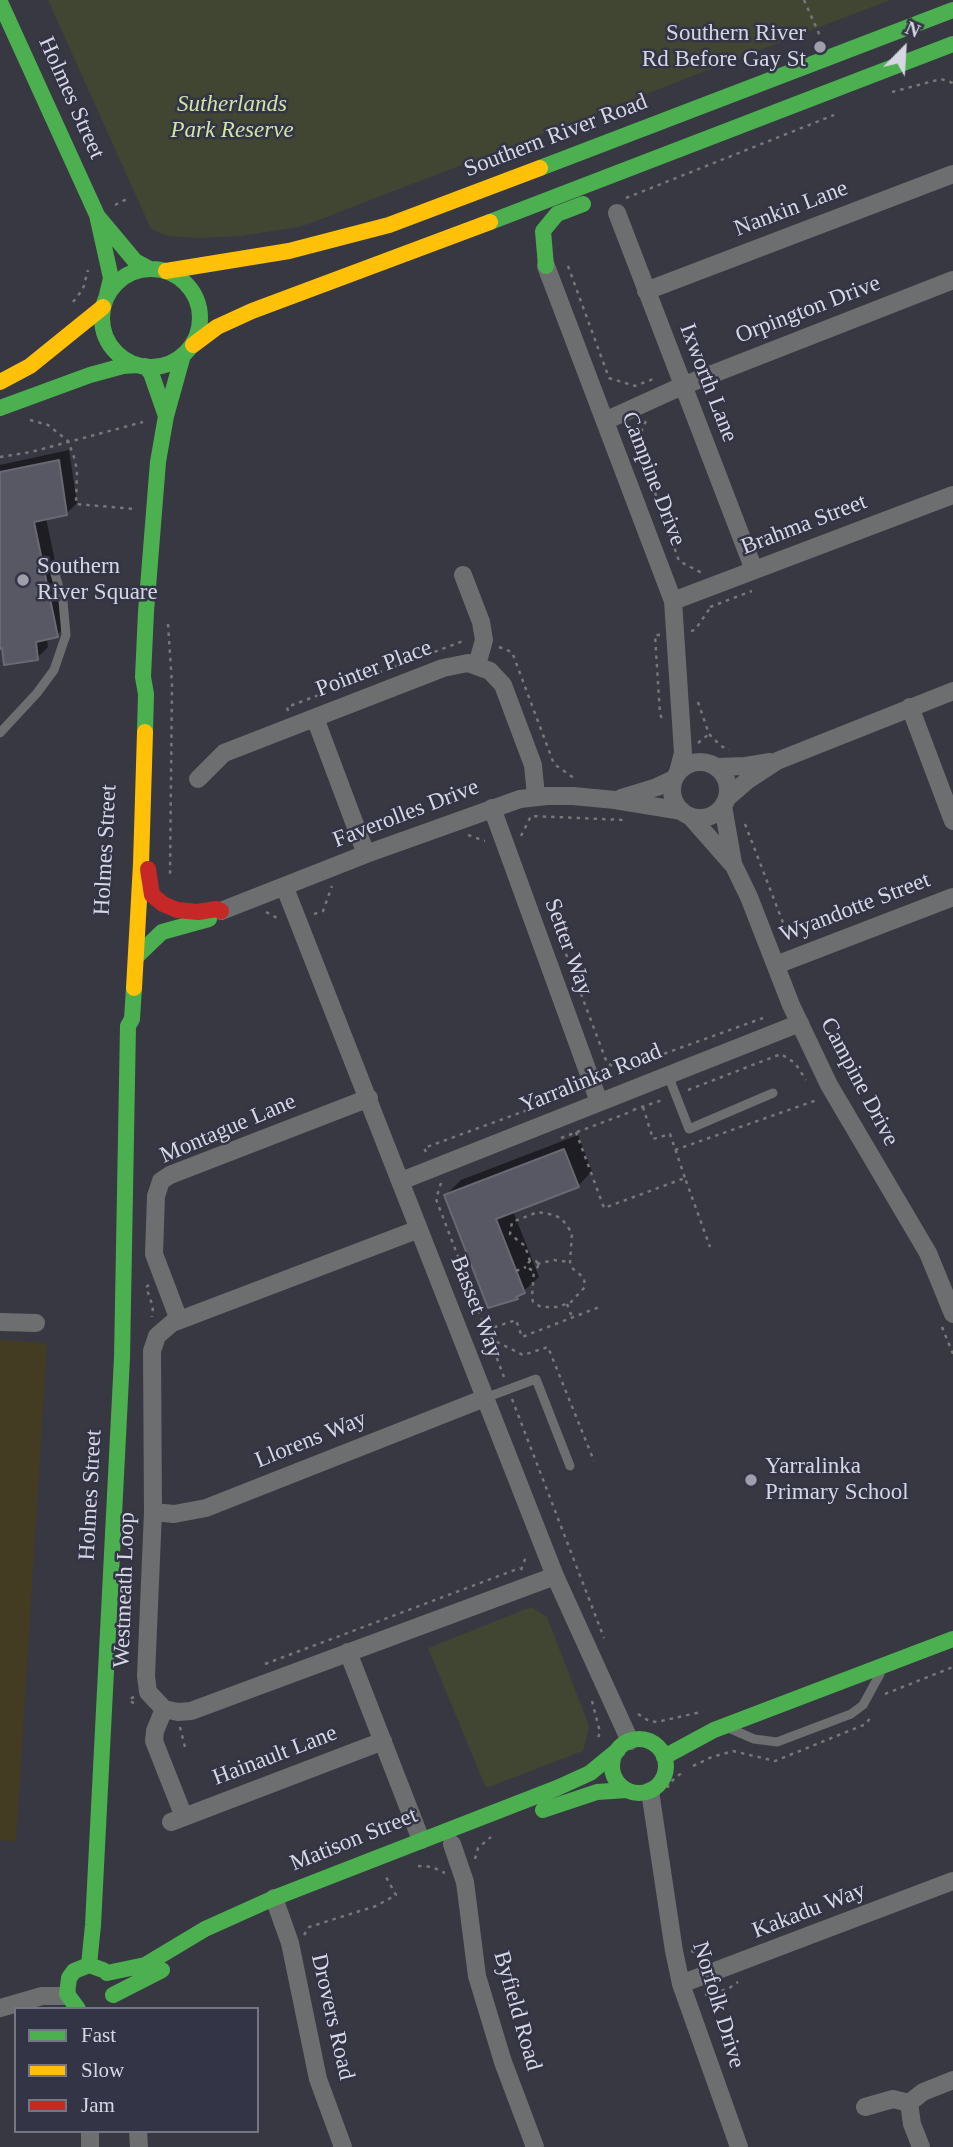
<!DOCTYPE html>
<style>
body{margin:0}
#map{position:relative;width:953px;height:2147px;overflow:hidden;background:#373842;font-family:"Times New Roman",serif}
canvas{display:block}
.legend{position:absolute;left:14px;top:2007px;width:245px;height:126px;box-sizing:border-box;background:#333446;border:2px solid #747585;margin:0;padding:9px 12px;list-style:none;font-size:21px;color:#d6d7e3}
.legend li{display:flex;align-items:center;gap:14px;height:35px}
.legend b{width:35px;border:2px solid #747585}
.north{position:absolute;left:869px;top:14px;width:70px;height:70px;-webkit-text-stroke:5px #333446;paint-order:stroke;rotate:24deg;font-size:19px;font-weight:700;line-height:28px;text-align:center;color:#d6d7e3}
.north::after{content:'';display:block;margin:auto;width:24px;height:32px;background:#d6d7e3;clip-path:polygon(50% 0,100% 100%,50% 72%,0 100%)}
</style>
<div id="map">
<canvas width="953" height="2147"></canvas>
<ul class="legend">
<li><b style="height:9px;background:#4caf50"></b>Fast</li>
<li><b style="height:9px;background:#ffc107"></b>Slow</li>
<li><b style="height:9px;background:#c62828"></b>Jam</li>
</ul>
<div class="north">N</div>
</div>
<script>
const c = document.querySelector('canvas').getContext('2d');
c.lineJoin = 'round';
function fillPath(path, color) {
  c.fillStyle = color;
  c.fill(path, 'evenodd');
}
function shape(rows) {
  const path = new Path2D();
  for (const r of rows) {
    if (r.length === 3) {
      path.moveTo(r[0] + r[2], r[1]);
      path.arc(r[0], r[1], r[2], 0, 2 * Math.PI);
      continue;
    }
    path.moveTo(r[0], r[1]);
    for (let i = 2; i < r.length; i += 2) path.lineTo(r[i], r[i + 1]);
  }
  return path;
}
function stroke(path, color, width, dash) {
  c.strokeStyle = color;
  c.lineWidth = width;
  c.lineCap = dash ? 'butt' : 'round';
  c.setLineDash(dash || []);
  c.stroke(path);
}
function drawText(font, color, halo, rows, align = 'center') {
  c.font = font + ' "Times New Roman",serif';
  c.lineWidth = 5;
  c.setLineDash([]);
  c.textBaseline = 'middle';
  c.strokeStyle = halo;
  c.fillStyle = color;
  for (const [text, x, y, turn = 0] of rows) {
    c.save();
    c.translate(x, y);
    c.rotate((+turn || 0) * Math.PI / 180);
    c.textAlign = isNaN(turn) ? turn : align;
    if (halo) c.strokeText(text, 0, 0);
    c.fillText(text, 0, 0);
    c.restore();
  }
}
const green = shape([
 [48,0,890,0,303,226,242,236,199,238,168,236,151,229],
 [531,1607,547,1617,589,1726,583,1751,486,1788,428,1648]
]);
const sand = shape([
 [0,1340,47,1343,16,1842,0,1840]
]);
const shadow = shape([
 [69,450,77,503,66,514,46,518,68,624,57,635,47,638,48,647,37,658,0,647,0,465],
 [578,1135,592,1171,578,1186,513,1211,539,1277,517,1297,489,1306,446,1195,461,1180]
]);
const building = shape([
 [59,460,67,515,34,522,58,637,36,642,38,660,4,665,2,648,0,649,0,472,59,460],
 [564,1149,579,1187,496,1219,525,1293,516,1297,518,1299,488,1308,444,1195,564,1149]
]);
const path = shape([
 [804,0,820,36],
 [892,92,941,79,953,83],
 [626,198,834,115],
 [115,205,129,198],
 [568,266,609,378,635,386,656,378],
 [73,302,83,289,88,270],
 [30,420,48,425,68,441,74,457,77,470,76,504,135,509],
 [646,421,637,441,679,561,702,573],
 [0,457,31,452,143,422],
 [710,607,752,591],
 [168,624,172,684,170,876],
 [691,631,695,630,710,608],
 [660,635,655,635,660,714,663,721],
 [499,647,512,652,554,764,574,778],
 [698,702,709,734,721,746,729,750],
 [288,711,287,707,466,640],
 [698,743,709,734],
 [745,824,787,933,796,938],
 [468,835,485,841],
 [521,836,531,816,625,820],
 [266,912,279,919],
 [314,914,323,911,332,886],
 [551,914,607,1063,619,1070,763,1018],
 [688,1090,781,1054,795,1063,806,1080],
 [643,1107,653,1139,670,1134,685,1178],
 [633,1110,665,1099],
 [576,1132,604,1208,685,1178,710,1247],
 [561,1138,633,1111],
 [675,1150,817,1100],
 [426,1152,424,1148,563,1097],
 [441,1183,436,1199,504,1377],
 [533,1265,5],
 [530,1261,525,1246,510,1234,512,1222,538,1212,554,1215,562,1219,572,1233,570,1262,572,1268,584,1278,585,1287,571,1302,558,1307,541,1307,533,1302,532,1297,534,1270],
 [537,1264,554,1260,569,1262],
 [516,1271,526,1267],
 [149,1285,146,1287,153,1307,152,1317],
 [567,1304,572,1317],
 [942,1327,953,1354],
 [486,1330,516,1320,522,1337,602,1306],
 [489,1338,523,1355,548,1347,594,1461],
 [512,1399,604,1638],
 [521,1570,527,1554],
 [265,1664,520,1568],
 [885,1694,953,1667],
 [134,1697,129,1699,135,1705],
 [592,1701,600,1732,598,1738],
 [638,1714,649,1721,657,1722,701,1712],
 [180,1727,185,1747],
 [693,1766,712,1757,733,1751,775,1761,866,1724,872,1715],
 [668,1788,668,1784,684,1771],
 [475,1859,478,1848,491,1837],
 [418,1866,432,1867,445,1873],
 [304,1935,309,1927,376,1906,396,1895,386,1877],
 [691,1951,698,1953,700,1960],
 [705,1995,728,1989,738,1982]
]);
const lane = shape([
 [0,733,37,693,54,670,66,635,63,601,55,574],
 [668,1075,689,1129,773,1093],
 [485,1398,536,1379,570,1466],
 [731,1729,754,1739,777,1742,851,1714,863,1705,880,1674]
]);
const street = shape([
 [617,213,754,570],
 [546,266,673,601,683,753,678,772],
 [646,291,953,174],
 [605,421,682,386,953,280],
 [463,575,481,622,484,640,477,665],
 [673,601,953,495],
 [910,707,953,821],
 [315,718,366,854],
 [700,790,28],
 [716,767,746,766,770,762],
 [198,779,224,753,443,668,468,663,490,671,503,685,533,765,536,796],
 [621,798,657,787,674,779],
 [727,798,748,780,777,761,953,691],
 [723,806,733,863],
 [492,808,599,1102],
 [690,816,734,866,749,897,791,1005,829,1085,928,1253,953,1314],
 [285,888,555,1576,630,1741],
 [221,911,366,854,520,799,547,796,573,796,615,800,682,811],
 [776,965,953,897],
 [401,1181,800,1023],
 [419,1229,172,1323,157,1336,152,1351,153,1512,146,1676,148,1692,164,1709,178,1712,191,1711,555,1576],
 [179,1320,154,1254,156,1196,161,1181,170,1175,369,1098],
 [0,1322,36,1323],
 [153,1512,174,1514,206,1508,485,1398],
 [348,1652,421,1840],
 [164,1709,155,1731,154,1741,184,1817],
 [650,1791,674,1951,681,1984,739,2147],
 [171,1822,383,1741],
 [452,1844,465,1882,477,1976,503,2062,535,2147],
 [274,1898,290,1943,318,2079,343,2147],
 [681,1984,953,1881],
 [0,2008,42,1996,63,1996,67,1994],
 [865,2107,893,2099,909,2103],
 [138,2131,139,2147],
 [90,2147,90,2131],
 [921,2147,912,2124,909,2103,923,2092,953,2080]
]);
const fast = shape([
 [0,2,97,215,111,278,107,295],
 [540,168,953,10],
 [99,218,135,261,148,268],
 [490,222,953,44],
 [546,266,543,231,557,214,583,204],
 [151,318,49],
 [145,366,151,373,166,416],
 [0,408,90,375,123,366,137,365],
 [145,732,146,694,143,677,146,612,158,462,166,416,183,355],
 [137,956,162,932,209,919],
 [639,1766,27],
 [664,1757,714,1730,953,1639],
 [543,1810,597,1792,627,1790],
 [89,1965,93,1925,122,1358,128,1026,132,1019,134,988],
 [107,1973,145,1965,205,1929,274,1898,557,1788,590,1773,618,1750],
 [113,1995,162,1970],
 [78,2009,67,1994,69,1978,74,1971,89,1965,103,1970]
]);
const slow = shape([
 [166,271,289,251,389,225,540,168],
 [193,345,217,327,252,311,490,222],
 [0,382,30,366,103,307],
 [134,988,141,864,145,732]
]);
const jam = shape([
 [148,869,152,895,163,904,177,910,198,912,216,909,221,911]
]);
const markers = [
 [820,47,7,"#9e9fab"],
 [23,580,7,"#9e9fab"],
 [751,1480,7,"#9e9fab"]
];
const poiNames = [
 ["Southern River",806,34,"right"],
 ["Rd Before Gay St",806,60,"right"],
 ["Southern",37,567],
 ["River Square",37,593],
 ["Yarralinka",765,1467],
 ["Primary School",765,1493]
];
const streetNames = [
 ["Holmes Street",71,98,66],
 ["Southern River Road",556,136,-21],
 ["Nankin Lane",791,209,-21],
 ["Orpington Drive",808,310,-21],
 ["Ixworth Lane",708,383,69],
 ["Campine Drive",653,479,69],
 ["Brahma Street",804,525,-21],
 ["Pointer Place",374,669,-21],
 ["Faverolles Drive",406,814,-21],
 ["Holmes Street",106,850,-87],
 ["Wyandotte Street",855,908,-21],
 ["Setter Way",568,947,70],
 ["Yarralinka Road",591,1079,-22],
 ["Campine Drive",859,1082,62],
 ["Montague Lane",228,1129,-23],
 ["Basset Way",476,1307,69],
 ["Llorens Way",311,1440,-22],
 ["Holmes Street",91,1495,-87],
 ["Westmeath Loop",125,1590,-88],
 ["Hainault Lane",275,1756,-21],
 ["Matison Street",354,1840,-22],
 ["Kakadu Way",809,1911,-21],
 ["Norfolk Drive",718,2005,73],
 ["Byfield Road",517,2011,74],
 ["Drovers Road",332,2017,77]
];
const parkNames = [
 ["Sutherlands",232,105],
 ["Park Reserve",232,131]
];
fillPath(green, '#404632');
fillPath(sand, '#443c22');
fillPath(shadow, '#0007');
fillPath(building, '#575864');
stroke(building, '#686972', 2);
stroke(path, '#757778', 2.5, [3.5, 5]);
stroke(lane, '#6c6e70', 9);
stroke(street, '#6c6e70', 18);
stroke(fast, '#4caf50', 16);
stroke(slow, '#ffc107', 16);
stroke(jam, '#c62828', 16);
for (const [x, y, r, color] of markers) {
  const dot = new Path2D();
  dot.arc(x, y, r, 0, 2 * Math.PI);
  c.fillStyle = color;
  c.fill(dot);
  stroke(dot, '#333446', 2.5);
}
drawText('23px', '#d6d7e3', '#333446', poiNames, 'left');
drawText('23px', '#d6d7e3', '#333446', streetNames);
drawText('italic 23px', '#d0e4a4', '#333446', parkNames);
</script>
